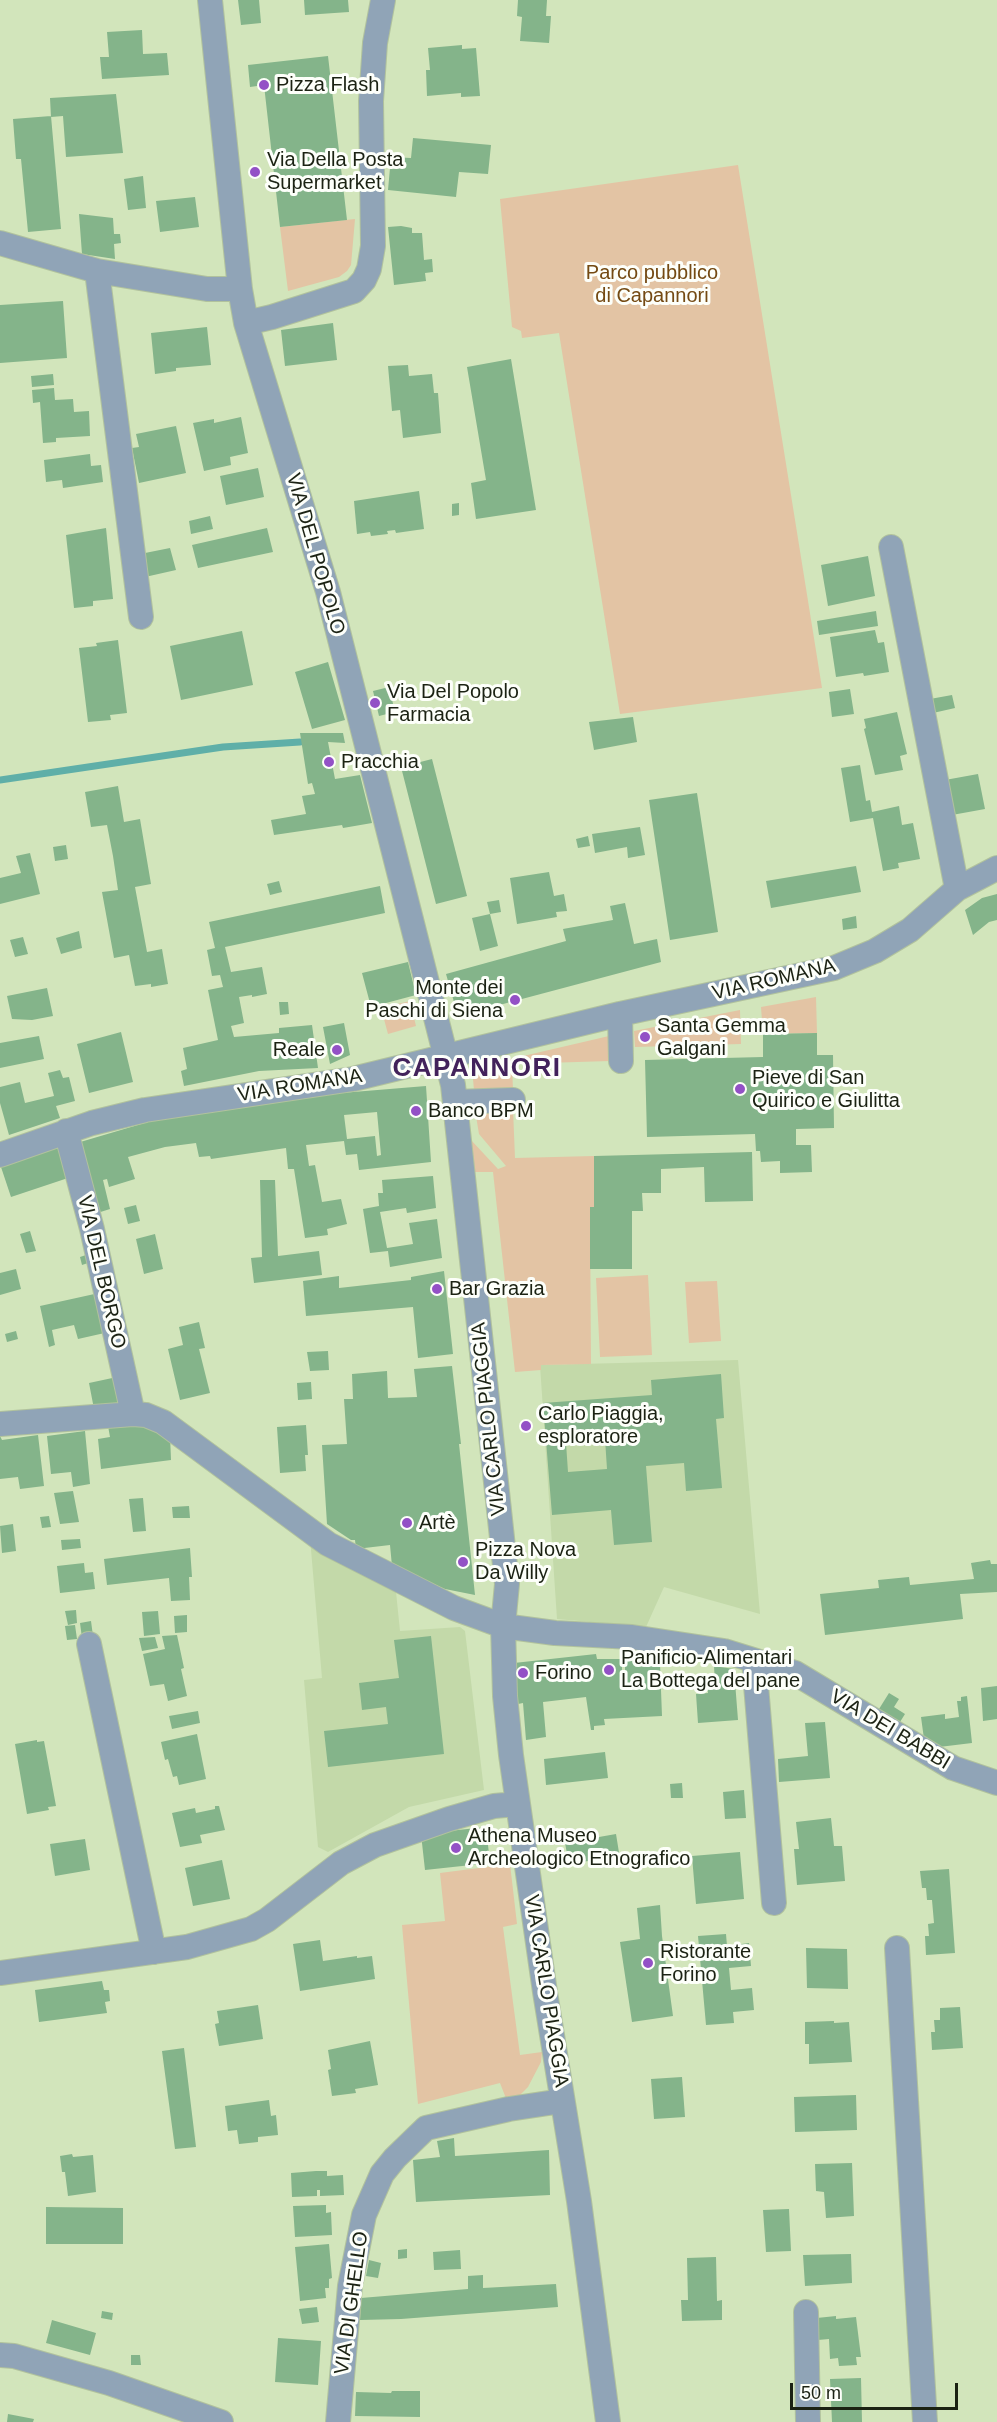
<!DOCTYPE html>
<meta charset="utf-8">
<style>
body{margin:0}
#map{position:relative;width:997px;height:2422px;overflow:hidden;background:#d2e5bb;font-family:Arial,sans-serif}
canvas{display:block}
.scale{position:absolute;left:790px;top:2383px;width:168px;height:27px;box-sizing:border-box;border:3px solid #1b2213;border-top:0;padding-left:8px;font-size:18px;line-height:21px;white-space:nowrap;color:#1b2213;-webkit-text-stroke:4px #fdfffa;paint-order:stroke}
</style>
<div id="map">
<canvas width="997" height="2422"></canvas>
<div class="scale">50 m</div>
</div>
<script>
const c = document.querySelector('canvas').getContext('2d');
c.lineJoin = 'round';
function fillPath(path, color) {
  c.fillStyle = color;
  c.fill(path, 'evenodd');
}
function shape(rows) {
  const path = new Path2D();
  for (const r of rows) {
    path.moveTo(r[0], r[1]);
    for (let i = 2; i < r.length; i += 2) path.lineTo(r[i], r[i + 1]);
  }
  return path;
}
function stroke(path, color, width, dash) {
  c.strokeStyle = color;
  c.lineWidth = width;
  c.lineCap = dash ? 'butt' : 'round';
  c.setLineDash(dash || []);
  c.stroke(path);
}
function drawText(font, color, halo, rows, align = 'center') {
  c.font = font + ' Arial,sans-serif';
  c.lineWidth = 6;
  c.setLineDash([]);
  c.textBaseline = 'middle';
  c.strokeStyle = halo;
  c.fillStyle = color;
  for (const [text, x, y, turn = 0] of rows) {
    c.save();
    c.translate(x, y);
    c.rotate((+turn || 0) * Math.PI / 180);
    c.textAlign = isNaN(turn) ? turn : align;
    if (halo) c.strokeText(text, 0, 0);
    c.fillText(text, 0, 0);
    c.restore();
  }
}
const built = shape([
 [738,1360,760,1614,664,1587,646,1627,557,1619,540,1365],
 [310,1538,396,1592,400,1631,460,1627,465,1631,484,1790,409,1807,328,1852,318,1847,304,1680,322,1678]
]);
const green = shape([
 [738,165,822,688,620,714,559,333,522,338,521,331,512,327,500,199],
 [355,219,351,265,347,271,339,277,288,291,280,227],
 [816,997,817,1033,763,1034,761,1007],
 [410,1001,416,1026,388,1034,381,1008],
 [740,1010,741,1044,635,1047,634,1031],
 [609,1036,610,1061,512,1064,513,1090,474,1090,472,1068],
 [513,1109,515,1158,594,1156,594,1207,590,1208,591,1364,541,1365,541,1370,515,1372,493,1172,475,1172,471,1140,498,1169,506,1166,479,1134,475,1110],
 [648,1275,652,1355,600,1357,596,1278],
 [717,1281,721,1341,689,1343,685,1282],
 [510,1864,517,1924,503,1927,520,2055,542,2052,541,2062,528,2087,520,2095,507,2101,500,2083,418,2104,402,1925,445,1921,440,1873]
]);
const stream = shape([
 [0,780,223,747,300,742]
]);
const building = shape([
 [238,0,259,0,261,23,241,25],
 [304,0,348,0,349,12,305,15],
 [518,0,547,0,546,16,551,16,549,43,520,41,522,17,517,16],
 [142,30,143,54,167,53,169,75,102,79,100,57,109,57,107,32],
 [462,45,462,49,476,48,480,96,461,97,461,93,427,96,426,70,430,70,428,48],
 [328,56,347,220,280,227,264,85,250,87,248,65],
 [116,94,123,153,66,157,63,116,51,117,50,98],
 [51,116,61,229,28,232,21,159,16,159,13,119],
 [413,138,491,145,488,174,459,172,456,197,388,190,391,157,411,158],
 [143,176,146,208,128,210,124,179],
 [195,197,199,227,160,232,156,201],
 [79,214,113,218,114,234,120,234,121,243,114,244,115,259,82,254],
 [401,226,412,228,412,233,422,233,424,260,432,259,433,272,425,273,426,281,394,285,388,227],
 [63,301,67,358,0,363,0,305],
 [333,323,337,360,285,366,281,330],
 [207,327,211,365,176,368,176,371,155,374,151,333],
 [511,359,536,510,476,519,471,483,486,480,467,367],
 [408,365,409,376,432,374,434,393,438,393,441,433,403,438,400,410,392,411,388,366],
 [53,374,54,385,32,387,31,376],
 [54,388,55,400,73,399,74,412,89,411,90,436,56,438,56,442,43,443,40,402,33,403,32,390],
 [241,417,248,453,230,457,231,465,204,471,193,423,214,419,214,423],
 [176,426,186,473,139,483,132,448,139,447,136,434],
 [90,454,91,466,101,465,103,482,63,488,62,480,46,482,44,460],
 [258,468,264,497,226,505,220,476],
 [419,491,424,529,396,533,395,530,387,531,388,534,371,536,370,532,357,534,354,501],
 [459,503,459,515,452,516,452,504],
 [210,516,213,529,191,534,189,521],
 [106,528,113,599,93,601,93,606,74,608,66,535],
 [267,528,273,552,198,568,192,545],
 [170,548,176,570,145,577,140,554],
 [868,556,875,596,828,606,821,565],
 [876,611,878,626,819,635,817,621],
 [875,630,878,643,884,642,889,672,864,676,863,673,836,677,830,637],
 [242,631,253,685,181,700,170,646],
 [118,640,127,713,110,715,111,720,88,722,79,648,97,646,96,643],
 [328,662,345,720,312,729,295,672],
 [389,687,395,712,379,716,373,691],
 [850,689,854,714,832,717,829,692],
 [952,695,955,708,933,713,930,699],
 [897,712,907,754,900,756,903,770,875,775,864,729,866,728,864,719],
 [633,717,637,742,594,750,589,722],
 [300,733,343,733,345,743,328,742,335,779,360,775,372,823,343,828,342,825,274,835,271,820,306,814,302,796,315,794,312,783,308,784],
 [432,759,467,896,436,904,401,767],
 [860,765,866,801,870,800,872,812,899,806,902,825,913,823,920,859,898,863,899,868,883,871,873,818,850,822,841,768],
 [978,774,985,809,952,815,945,780],
 [118,786,124,822,140,819,151,884,135,887,147,952,162,949,168,984,151,987,151,984,135,986,129,955,114,958,102,892,118,890,113,856,107,825,91,827,85,792],
 [697,793,718,932,670,940,649,800],
 [640,827,645,855,628,858,627,847,595,853,592,834],
 [588,836,590,846,578,848,576,839],
 [66,845,68,859,55,861,53,847],
 [30,853,40,894,0,904,0,878,21,873,16,856],
 [856,866,861,892,771,908,766,881],
 [549,872,554,896,564,894,567,911,556,912,557,917,517,924,510,878],
 [279,881,282,892,270,895,267,884],
 [380,886,385,913,225,947,231,972,262,967,267,994,252,997,252,995,239,997,244,1023,231,1026,234,1037,279,1033,279,1028,312,1025,318,1068,259,1071,184,1086,181,1071,187,1069,183,1048,218,1040,208,990,223,987,220,975,212,976,207,950,215,948,209,922],
 [997,894,997,920,989,922,973,935,965,910,982,898],
 [499,900,501,912,490,914,487,902],
 [625,903,634,944,657,939,661,962,458,1016,446,974,566,941,563,929,613,920,610,906],
 [490,914,498,946,480,951,472,918],
 [856,916,857,928,843,930,842,919],
 [79,931,82,948,61,954,56,938],
 [23,937,28,954,15,957,10,940],
 [408,962,416,995,371,1007,362,973],
 [47,988,53,1016,32,1020,12,1019,7,996],
 [279,1002,288,1002,289,1014,280,1015],
 [344,1023,350,1055,330,1064,323,1027],
 [121,1032,133,1082,89,1093,77,1044],
 [817,1033,817,1055,833,1055,834,1128,796,1129,796,1145,811,1145,812,1172,780,1173,780,1161,761,1162,760,1151,756,1151,755,1134,647,1137,645,1060,763,1057,763,1034],
 [39,1036,44,1059,0,1068,0,1043],
 [60,1070,63,1078,69,1077,75,1101,56,1106,60,1118,9,1135,0,1103,0,1087,20,1082,25,1103,54,1096,48,1073],
 [426,1086,431,1162,359,1170,357,1154,346,1155,344,1141,306,1145,309,1166,315,1165,322,1202,341,1199,347,1224,327,1229,328,1235,305,1238,294,1169,288,1169,286,1148,211,1159,210,1156,199,1157,196,1143,165,1147,128,1157,135,1179,109,1187,107,1179,103,1180,110,1209,94,1214,77,1143,158,1119,341,1093],
 [377,1112,381,1155,377,1156,375,1136,347,1139,344,1115],
 [60,1143,71,1177,11,1197,0,1164],
 [752,1152,753,1201,705,1202,704,1167,661,1169,661,1193,642,1193,643,1211,632,1211,632,1269,590,1269,590,1207,594,1207,594,1156],
 [433,1176,436,1208,407,1213,406,1208,380,1212,387,1248,413,1244,409,1223,437,1219,442,1258,390,1267,388,1251,370,1253,363,1209,379,1206,378,1193,383,1193,382,1180],
 [260,1180,275,1180,278,1256,319,1251,322,1275,254,1283,251,1258,262,1257],
 [136,1205,140,1221,128,1224,124,1208],
 [30,1231,36,1251,26,1253,20,1234],
 [155,1234,163,1269,144,1274,136,1239],
 [89,1254,91,1262,82,1265,80,1257],
 [16,1269,21,1289,0,1295,0,1273],
 [444,1271,453,1354,418,1358,413,1307,306,1316,303,1281,339,1276,339,1288,411,1280,411,1277],
 [99,1293,109,1332,78,1339,74,1325,52,1330,55,1345,49,1347,40,1306],
 [199,1322,205,1348,199,1349,210,1393,180,1400,168,1349,183,1345,179,1327],
 [16,1331,18,1339,7,1342,5,1334],
 [328,1351,329,1370,310,1371,307,1352],
 [452,1366,461,1444,459,1444,475,1595,445,1589,392,1566,390,1545,356,1549,355,1540,351,1540,327,1524,322,1445,347,1444,344,1399,353,1399,352,1374,387,1371,388,1398,417,1397,414,1369],
 [721,1374,724,1418,716,1419,722,1488,686,1491,684,1463,646,1466,652,1542,614,1545,611,1510,552,1515,543,1403,652,1395,651,1380],
 [605,1439,607,1469,568,1472,566,1443],
 [117,1377,120,1396,117,1403,94,1409,89,1383],
 [311,1382,312,1399,298,1400,297,1383],
 [137,1423,170,1435,171,1460,101,1469,98,1439,110,1437,108,1426],
 [306,1425,308,1455,305,1455,306,1471,280,1473,277,1427],
 [85,1431,90,1484,73,1487,71,1472,51,1474,47,1436],
 [38,1435,44,1486,20,1489,18,1477,0,1479,0,1436,2,1440],
 [73,1491,79,1522,60,1524,54,1493],
 [143,1498,146,1531,133,1532,129,1499],
 [189,1506,190,1518,173,1518,172,1507],
 [49,1516,51,1527,42,1528,40,1517],
 [13,1524,16,1551,2,1553,0,1526],
 [80,1539,81,1548,62,1550,61,1540],
 [190,1548,192,1577,189,1577,190,1600,171,1601,169,1578,107,1585,104,1559],
 [990,1560,991,1564,997,1564,997,1592,960,1594,963,1619,825,1635,820,1594,879,1588,878,1580,909,1577,910,1585,974,1579,971,1563],
 [84,1563,85,1573,93,1572,95,1589,60,1593,57,1566],
 [76,1610,77,1623,68,1625,65,1611],
 [158,1611,160,1634,144,1636,142,1612],
 [187,1615,187,1632,175,1633,174,1616],
 [91,1621,93,1636,82,1638,80,1623],
 [75,1625,77,1639,67,1640,65,1626],
 [177,1635,184,1668,181,1669,187,1696,168,1701,164,1684,150,1686,143,1654,165,1649,162,1636],
 [431,1636,444,1754,328,1767,324,1731,388,1724,386,1707,362,1710,359,1683,399,1678,394,1640],
 [155,1637,158,1648,142,1651,139,1638],
 [596,1654,597,1659,622,1659,622,1681,625,1681,625,1659,640,1659,640,1664,660,1664,662,1716,604,1719,605,1725,594,1726,594,1730,591,1730,586,1697,543,1702,546,1737,526,1740,523,1703,518,1704,514,1663],
 [714,1666,734,1669,738,1720,698,1723,696,1694,708,1693,707,1683,715,1683],
 [997,1686,997,1719,983,1721,981,1688],
 [889,1693,899,1699,894,1707,905,1714,900,1722,879,1709],
 [967,1696,972,1743,939,1747,924,1739,921,1717,945,1714,945,1719,959,1717,957,1701,961,1701,961,1697],
 [198,1711,200,1723,172,1729,169,1716],
 [825,1722,830,1778,779,1782,778,1759,808,1756,805,1723],
 [197,1734,206,1779,179,1785,177,1776,173,1777,168,1759,165,1760,161,1742],
 [37,1740,37,1742,44,1741,56,1806,48,1807,49,1810,27,1814,15,1744],
 [605,1752,608,1778,546,1785,544,1759],
 [682,1783,683,1798,671,1798,670,1784],
 [744,1790,746,1818,725,1819,723,1792],
 [215,1806,219,1806,225,1830,200,1835,202,1843,180,1847,172,1813,195,1808,196,1813,215,1809],
 [831,1818,834,1846,842,1846,845,1881,797,1885,794,1849,799,1849,796,1822],
 [486,1827,490,1863,425,1870,421,1834],
 [616,1834,621,1865,602,1868,601,1859,569,1864,565,1843],
 [85,1839,90,1870,55,1876,50,1844],
 [740,1852,744,1899,696,1904,692,1856],
 [222,1860,230,1899,193,1906,185,1868],
 [949,1869,955,1953,926,1955,925,1936,929,1936,928,1924,934,1923,932,1900,927,1900,926,1888,922,1888,920,1871],
 [660,1905,662,1936,673,2016,632,2022,620,1942,640,1939,637,1908],
 [726,1934,727,1946,749,1943,751,1966,729,1968,731,1990,752,1988,754,2010,733,2012,734,2023,706,2025,698,1936],
 [320,1940,323,1961,357,1956,357,1958,372,1956,375,1979,300,1991,293,1944],
 [806,1948,847,1949,848,1989,807,1988],
 [102,1981,104,1990,109,1990,110,2001,105,2002,107,2013,39,2022,35,1990],
 [258,2005,263,2039,219,2046,215,2024,219,2023,217,2011],
 [960,2007,963,2048,932,2050,931,2032,935,2032,934,2020,940,2020,940,2008],
 [834,2021,834,2023,849,2022,852,2062,809,2064,809,2044,805,2044,805,2022],
 [370,2041,378,2085,355,2089,356,2093,332,2096,328,2070,331,2069,328,2050],
 [184,2048,196,2147,175,2149,162,2051],
 [682,2077,685,2117,654,2119,651,2079],
 [856,2095,857,2130,795,2132,794,2097],
 [269,2100,271,2116,276,2115,278,2135,258,2137,258,2142,239,2144,237,2130,228,2131,225,2106],
 [454,2138,455,2156,549,2150,550,2195,416,2202,413,2160,440,2157,437,2141],
 [72,2154,73,2157,93,2155,96,2192,68,2196,65,2172,62,2172,60,2156],
 [852,2163,854,2216,826,2218,824,2192,816,2191,815,2164],
 [316,2171,327,2171,327,2176,343,2175,344,2195,320,2196,320,2190,317,2190,317,2196,292,2197,291,2173],
 [326,2205,326,2213,331,2212,332,2235,295,2237,293,2206],
 [46,2207,123,2208,123,2244,46,2244],
 [789,2209,791,2251,766,2252,763,2210],
 [329,2244,332,2278,329,2279,329,2288,325,2288,326,2298,300,2301,295,2247],
 [407,2249,407,2258,398,2259,398,2250],
 [460,2250,461,2269,434,2270,433,2252],
 [851,2254,852,2283,805,2286,803,2255],
 [716,2257,717,2301,722,2300,722,2320,682,2321,681,2300,688,2300,687,2258],
 [369,2260,381,2263,378,2278,366,2276],
 [483,2275,483,2288,556,2284,558,2307,401,2319,360,2320,361,2298,468,2289,468,2276],
 [317,2307,319,2322,302,2324,299,2309],
 [102,2311,113,2313,112,2320,101,2318],
 [836,2316,836,2319,856,2317,861,2357,856,2357,857,2365,839,2366,838,2358,830,2359,829,2339,818,2340,817,2318],
 [52,2320,96,2333,90,2355,46,2343],
 [278,2338,321,2341,318,2385,275,2382],
 [131,2355,140,2355,141,2365,131,2365],
 [861,2378,862,2422,832,2422,830,2379],
 [392,2391,420,2391,420,2417,355,2416,356,2392,391,2393],
 [8,2414,34,2419,33,2422,7,2422]
]);
const minor = shape([
 [210,0,240,289,246,323,328,592,453,1085,507,1584,503,1626,505,1696,511,1755,545,1992,579,2201,608,2422],
 [0,243,97,271,207,289,240,289],
 [97,271,141,617],
 [246,323,272,317,354,291,364,280,369,269,373,246,371,101,375,43,383,0],
 [891,547,957,889],
 [620,1014,621,1061],
 [455,1102,513,1100],
 [66,1131,92,1229,133,1414],
 [0,1155,92,1123,145,1110,353,1079,620,1014,834,968,875,951,910,930,957,889,997,868],
 [0,1424,133,1414,146,1415,163,1422,328,1544,454,1608,503,1626,555,1633,632,1637,724,1651,795,1673,953,1768,997,1783],
 [89,1644,154,1952],
 [754,1661,774,1903],
 [897,1948,925,2422],
 [0,1973,187,1947,251,1929,267,1920,341,1863,375,1845,449,1819,494,1806,517,1804],
 [806,2312,808,2422],
 [0,2355,14,2356,109,2383,221,2422],
 [338,2422,350,2286,364,2215,382,2174,395,2158,426,2128,509,2109,562,2101]
]);
const markers = [
 [264,85,6,"#9351c6"],
 [255,172,6,"#9351c6"],
 [375,703,6,"#9351c6"],
 [329,762,6,"#9351c6"],
 [515,1000,6,"#9351c6"],
 [645,1037,6,"#9351c6"],
 [337,1050,6,"#9351c6"],
 [740,1089,6,"#9351c6"],
 [416,1111,6,"#9351c6"],
 [437,1289,6,"#9351c6"],
 [526,1426,6,"#9351c6"],
 [407,1523,6,"#9351c6"],
 [463,1562,6,"#9351c6"],
 [609,1670,6,"#9351c6"],
 [523,1673,6,"#9351c6"],
 [456,1848,6,"#9351c6"],
 [648,1963,6,"#9351c6"]
];
const poiNames = [
 ["Pizza Flash",276,85],
 ["Via Della Posta",267,160],
 ["Supermarket",267,183],
 ["Via Del Popolo",387,692],
 ["Farmacia",387,715],
 ["Pracchia",341,762],
 ["Monte dei",503,988,"right"],
 ["Paschi di Siena",503,1011,"right"],
 ["Santa Gemma",657,1026],
 ["Galgani",657,1049],
 ["Reale",325,1050,"right"],
 ["Pieve di San",752,1078],
 ["Quirico e Giulitta",752,1101],
 ["Banco BPM",428,1111],
 ["Bar Grazia",449,1289],
 ["Carlo Piaggia,",538,1414],
 ["esploratore",538,1437],
 ["Artè",419,1523],
 ["Pizza Nova",475,1550],
 ["Da Willy",475,1573],
 ["Panificio-Alimentari",621,1658],
 ["La Bottega del pane",621,1681],
 ["Forino",535,1673],
 ["Athena Museo",468,1836],
 ["Archeologico Etnografico",468,1859],
 ["Ristorante",660,1952],
 ["Forino",660,1975]
];
const parkNames = [
 ["Parco pubblico",652,273],
 ["di Capannori",652,296]
];
const streetNames = [
 ["VIA DEL POPOLO",315,554,74],
 ["VIA ROMANA",774,980,-13],
 ["VIA ROMANA",300,1086,-9],
 ["VIA DEL BORGO",101,1272,77],
 ["VIA CARLO PIAGGIA",489,1419,-96],
 ["VIA DEI BABBI",890,1730,31],
 ["VIA CARLO PIAGGIA",546,1991,81],
 ["VIA DI GHELLO",352,2303,-82]
];
const districtNames = [
 ["CAPANNORI",477,1069]
];
fillPath(built, '#c3d9a9');
fillPath(green, '#e3c4a4');
stroke(stream, '#5fafa8', 7);
fillPath(building, '#84b48a');
stroke(minor, '#b1c29d', 26);
stroke(minor, '#90a4b7', 24);
for (const [x, y, r, color] of markers) {
  const dot = new Path2D();
  dot.arc(x, y, r, 0, 2 * Math.PI);
  c.fillStyle = color;
  c.fill(dot);
  stroke(dot, '#fdfffa', 2);
}
drawText('20px', '#1b2213', '#fdfffa', poiNames, 'left');
drawText('20px', '#744a13', '#fdfffa', parkNames);
drawText('20px', '#1b2213', '#fdfffa', streetNames);
c.letterSpacing = '1.5px';
drawText('bold 26px', '#42225b', '#fdfffa', districtNames);
c.letterSpacing = '0px';
</script>
